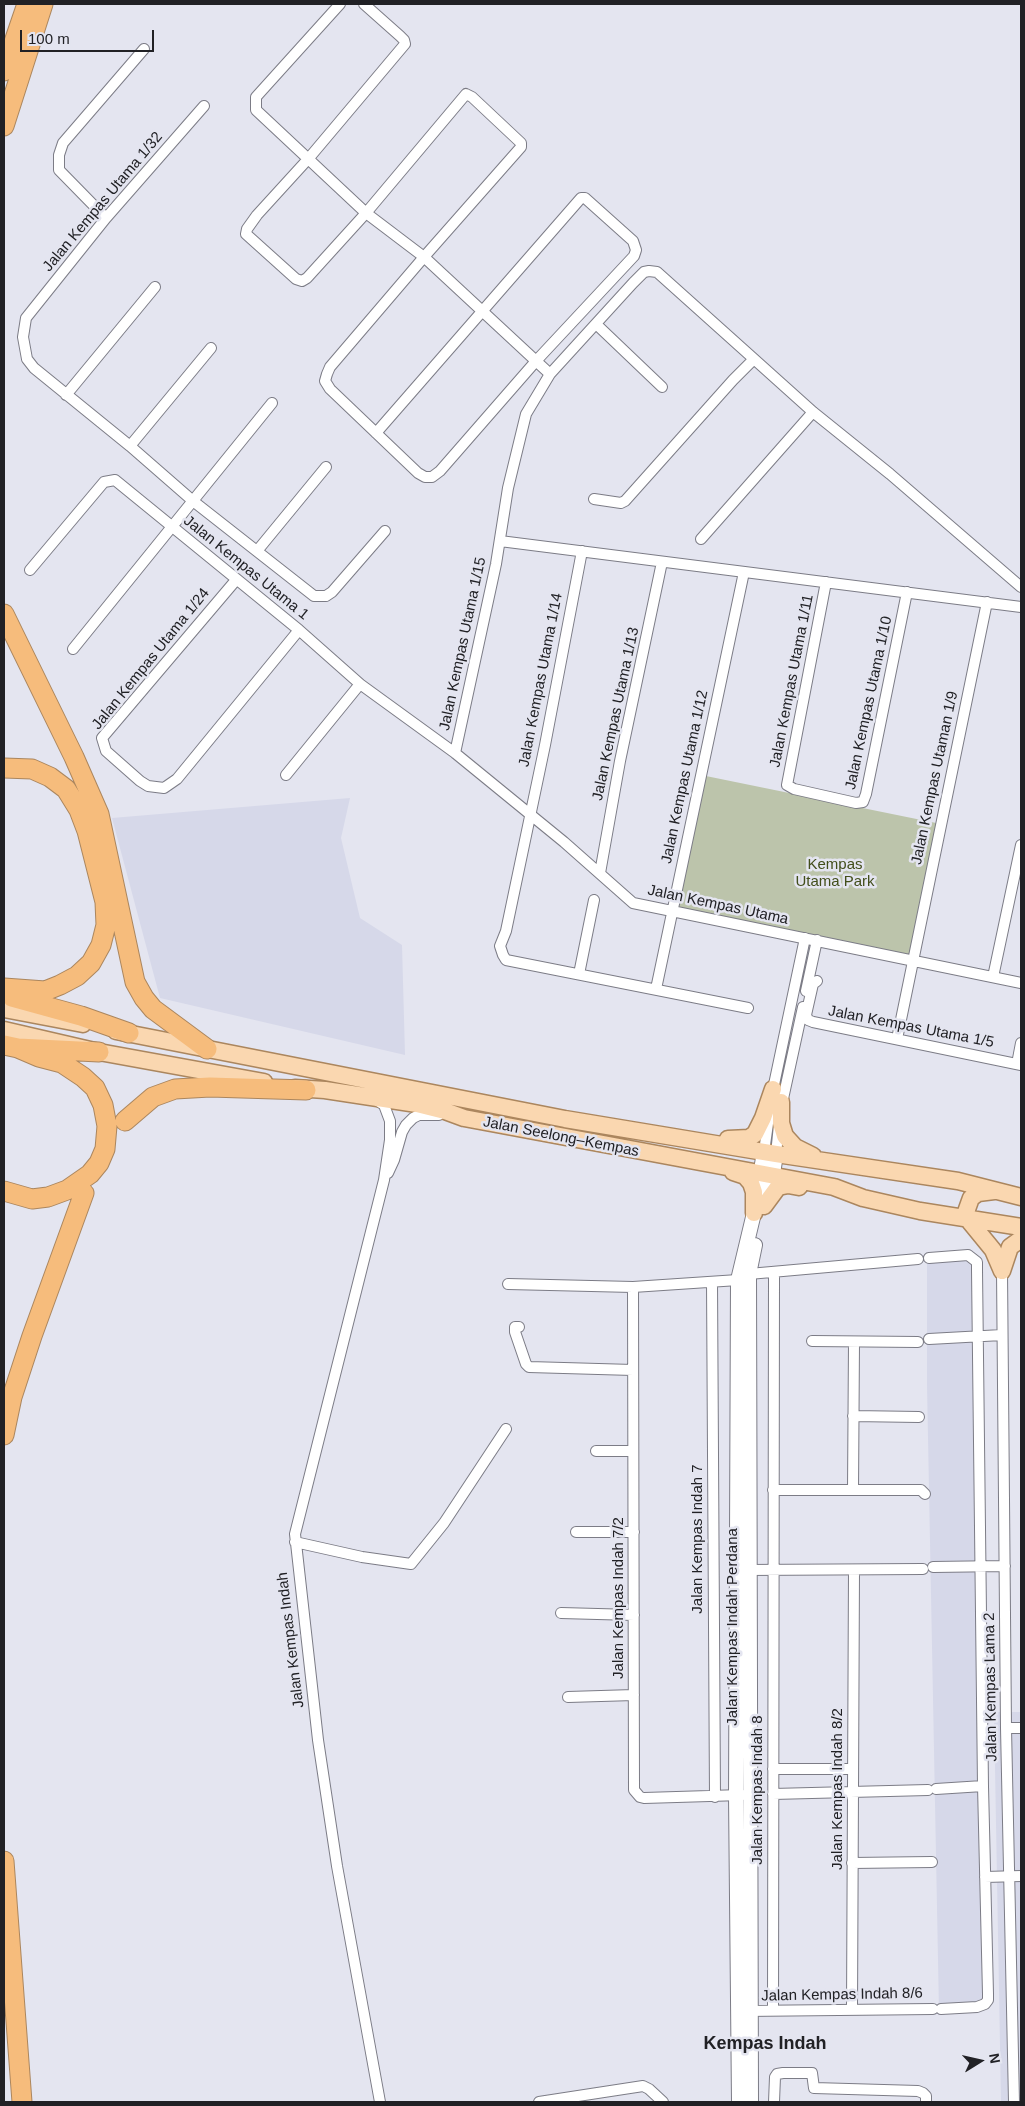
<!DOCTYPE html>
<meta charset="utf-8">
<style>
body{margin:0}
#map{position:relative;width:1025px;height:2106px;overflow:hidden;background:#e4e5f0;font-family:Arial,sans-serif}
canvas{display:block}
.frame{position:absolute;inset:0;border:5px solid #212125;pointer-events:none}
.north{position:absolute;left:955px;top:2036px;width:50px;height:50px;-webkit-text-stroke:4px #e4e5f0;paint-order:stroke;rotate:80deg;font-size:14px;font-weight:700;line-height:20px;text-align:center;color:#212125}
.north::after{content:'';display:block;margin:auto;width:18px;height:22px;background:#212125;clip-path:polygon(50% 0,100% 100%,50% 72%,0 100%)}
.scale{position:absolute;left:20px;top:30px;width:134px;height:22px;box-sizing:border-box;border:2px solid #212125;border-top:0;padding-left:6px;font-size:15px;line-height:18px;white-space:nowrap;color:#212125;-webkit-text-stroke:4px #e4e5f0;paint-order:stroke}
</style>
<div id="map">
<canvas width="1025" height="2106"></canvas>
<div class="frame"></div>
<div class="north">N</div>
<div class="scale">100 m</div>
</div>
<script>
const c = document.querySelector('canvas').getContext('2d');
c.lineJoin = 'round';
function fillPath(path, color) {
  c.fillStyle = color;
  c.fill(path, 'evenodd');
}
function shape(rows) {
  const path = new Path2D();
  for (const r of rows) {
    path.moveTo(r[0], r[1]);
    for (let i = 2; i < r.length; i += 2) path.lineTo(r[i], r[i + 1]);
  }
  return path;
}
function stroke(path, color, width, dash) {
  c.strokeStyle = color;
  c.lineWidth = width;
  c.lineCap = dash ? 'butt' : 'round';
  c.setLineDash(dash || []);
  c.stroke(path);
}
function drawText(font, color, halo, rows, align = 'center') {
  c.font = font + ' Arial,sans-serif';
  c.lineWidth = 5;
  c.setLineDash([]);
  c.textBaseline = 'middle';
  c.strokeStyle = halo;
  c.fillStyle = color;
  for (const [text, x, y, turn = 0] of rows) {
    c.save();
    c.translate(x, y);
    c.rotate((+turn || 0) * Math.PI / 180);
    c.textAlign = isNaN(turn) ? turn : align;
    if (halo) c.strokeText(text, 0, 0);
    c.fillText(text, 0, 0);
    c.restore();
  }
}
const built = shape([
 [350,798,341,838,360,918,402,945,405,1055,160,998,112,818],
 [969,1252,976,1254,981,1262,980,1372,992,2001,939,2012,927,1385,927,1255],
 [994,1712,1021,1712,1021,2102,1001,2102]
]);
const green = shape([
 [701,775,941,824,913,961,672,911]
]);
const minor = shape([
 [340,4,256,97,256,110,366,213,424,257,550,374],
 [364,4,400,36,404,40,405,44,309,158,257,215,247,229,246,234,296,279,302,281,307,278,366,213,466,94,472,97,521,143,521,147,424,257,330,367,327,374,325,381,330,389,418,473,425,477,432,477,440,471,536,361,634,256,636,250,633,241,585,198,581,198,376,433],
 [204,106,106,218,26,318,23,337,27,359,34,368,130,446,193,501,314,596,326,596,332,592,385,531],
 [106,218,59,170,59,155,63,143,144,49],
 [596,324,662,387],
 [66,395,155,287],
 [130,446,211,348],
 [594,499,621,503,625,501,733,380,754,359,813,412,890,474,1021,587],
 [701,539,813,412],
 [500,541,1021,607],
 [257,551,326,467],
 [582,551,545,745,506,931,500,946,503,955,506,960,748,1008],
 [30,570,104,482,115,480,299,630,360,684,455,753,564,842,633,903,1021,983],
 [236,580,102,738,106,751,140,781,148,786,164,788,177,779,299,630],
 [826,582,787,785,794,789,856,803,863,802,866,794,907,592],
 [73,649,272,403],
 [455,753,496,564,508,488,526,414,550,374,633,283,644,272,649,271,657,272,754,359],
 [286,775,360,684],
 [600,873,620,761,662,562],
 [579,974,594,900],
 [993,977,1021,845],
 [817,981,813,984,806,1015,808,1020,813,1022,1021,1065],
 [656,989,744,572],
 [806,991,817,940],
 [897,1039,987,602],
 [1017,1064,1021,1043],
 [772,1094,805,938],
 [376,1100,384,1105,390,1121,390,1140,384,1180,295,1534,318,1740,337,1866,380,2102],
 [781,1108,803,1007],
 [764,1152,769,1116],
 [776,1154,779,1125],
 [388,1173,394,1160,402,1132,406,1125,413,1118,419,1115,439,1115],
 [929,1258,968,1255,977,1262,977,1270,983,1786,988,1994,988,2000,985,2004,977,2007,941,2009],
 [1002,1271,1006,1728,1014,2102],
 [749,1274,918,1259],
 [712,1282,715,1797],
 [508,1284,633,1287,738,1280],
 [633,1287,634,1790,640,1797,644,1798,742,1795],
 [519,1327,515,1327,515,1332,526,1364,529,1367,633,1370],
 [929,1339,1002,1335],
 [812,1341,918,1342],
 [853,1416,919,1417],
 [596,1451,633,1451],
 [773,1490,921,1490,925,1494],
 [853,1490,854,1342],
 [576,1532,634,1532],
 [295,1542,362,1557,411,1564,444,1523,506,1429],
 [933,1567,1005,1566],
 [744,1570,923,1569],
 [561,1613,634,1615],
 [568,1697,634,1695],
 [1006,1728,1021,1728],
 [773,1769,853,1769],
 [936,1789,983,1786],
 [773,1794,928,1790],
 [852,1863,932,1862],
 [985,1877,1021,1876],
 [852,2009,854,1570],
 [773,2010,774,1272],
 [744,2011,933,2009],
 [539,2102,643,2086,649,2089,663,2102],
 [774,2102,775,2077,777,2074,783,2073,812,2073,814,2088,918,2091,923,2093,926,2096,926,2102]
]);
const tertiary = shape([
 [765,1202,773,1174,776,1154],
 [739,2102,736,1796,738,1280,754,1213,764,1152],
 [751,2102,749,1274,755,1245]
]);
const primary = shape([
 [4,1009,83,1024],
 [4,1030,99,1052,264,1082],
 [116,1031,565,1119,776,1154,958,1181,1021,1197],
 [295,1088,325,1090,417,1104,445,1111,464,1118,834,1187,863,1198,920,1211,1021,1227],
 [781,1102,781,1123,785,1136,795,1147,813,1156],
 [728,1139,749,1138,755,1134,763,1118,773,1089],
 [733,1172,745,1176,751,1183,754,1192,754,1213],
 [994,1191,978,1193,971,1198,966,1212,966,1217,993,1250,1002,1271],
 [764,1206,778,1187,788,1185,799,1187],
 [1002,1271,1010,1247,1021,1239]
]);
const motorway = shape([
 [4,71,27,4],
 [4,126,43,4],
 [4,614,74,757,99,814,135,982,144,998,153,1009,207,1049],
 [4,768,32,769,50,777,66,789,79,810,87,831,105,902,106,925,101,945,91,963,77,976,60,985,45,991,4,988],
 [12,997,81,1016,129,1033],
 [4,1045,18,1048,99,1052],
 [125,1121,153,1097,175,1089,210,1087,306,1090],
 [4,1191,32,1199,48,1197,67,1190,90,1174,99,1163,105,1149,107,1126,103,1105,95,1088,83,1077,62,1063,39,1057,18,1048],
 [4,1435,12,1397,32,1336,84,1193],
 [4,1861,22,2102]
]);
const streetNames = [
 ["Jalan Kempas Utama 1/32",103,202,-50],
 ["Jalan Kempas Utama 1",246,568,39],
 ["Jalan Kempas Utama 1/15",463,644,-78],
 ["Jalan Kempas Utama 1/24",151,659,-51],
 ["Jalan Kempas Utama 1/14",541,680,-79],
 ["Jalan Kempas Utama 1/11",792,681,-79],
 ["Jalan Kempas Utama 1/10",869,703,-78],
 ["Jalan Kempas Utama 1/13",616,714,-78],
 ["Jalan Kempas Utama 1/12",685,777,-78],
 ["Jalan Kempas Utaman 1/9",935,778,-78],
 ["Jalan Kempas Utama",718,905,12],
 ["Jalan Kempas Utama 1/5",911,1027,11],
 ["Jalan Seelong–Kempas",561,1137,11],
 ["Jalan Kempas Indah 7",698,1539,-90],
 ["Jalan Kempas Indah 7/2",619,1598,-90],
 ["Jalan Kempas Indah Perdana",733,1627,-90],
 ["Jalan Kempas Indah",291,1640,-97],
 ["Jalan Kempas Lama 2",991,1687,-91],
 ["Jalan Kempas Indah 8/2",838,1789,-90],
 ["Jalan Kempas Indah 8",758,1790,-90],
 ["Jalan Kempas Indah 8/6",842,1995,-1]
];
const parkNames = [
 ["Kempas",835,865],
 ["Utama Park",835,882]
];
const quarterNames = [
 ["Kempas Indah",765,2044]
];
fillPath(built, '#d6d8e9');
fillPath(green, '#bcc4ab');
stroke(minor, '#7c7c86', 12);
stroke(tertiary, '#7c7c86', 16);
stroke(primary, '#ab865e', 19);
stroke(motorway, '#ab865e', 21);
stroke(minor, '#fff', 10);
stroke(tertiary, '#fff', 14);
stroke(primary, '#fad7b0', 16);
stroke(motorway, '#f6bc7c', 19);
drawText('15px', '#212125', '#e4e5f0', streetNames);
drawText('15px', '#424e1b', '#e4e5f0', parkNames);
drawText('bold 18px', '#212125', '#e4e5f0', quarterNames);
</script>
